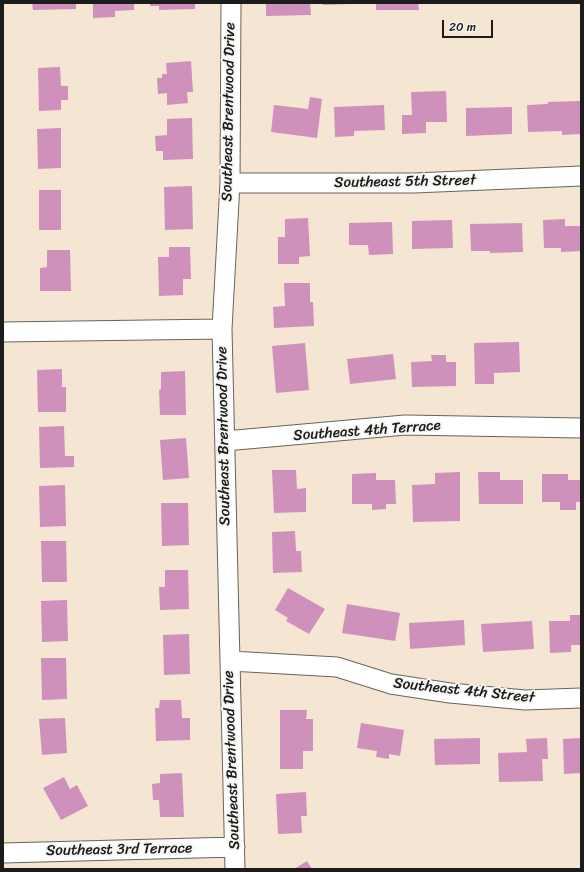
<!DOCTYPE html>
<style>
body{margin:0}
#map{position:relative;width:584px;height:872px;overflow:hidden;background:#f4e6d2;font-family:Sriracha,sans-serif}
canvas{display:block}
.frame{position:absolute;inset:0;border:4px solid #1c1c1c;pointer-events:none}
.scale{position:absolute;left:442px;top:20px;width:51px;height:18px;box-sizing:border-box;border:2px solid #1c1c1c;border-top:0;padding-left:5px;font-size:12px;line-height:14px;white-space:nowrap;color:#1c1c1c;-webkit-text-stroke:3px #f6f6f2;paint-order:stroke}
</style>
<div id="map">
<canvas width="584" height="872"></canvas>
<div class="frame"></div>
<div class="scale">20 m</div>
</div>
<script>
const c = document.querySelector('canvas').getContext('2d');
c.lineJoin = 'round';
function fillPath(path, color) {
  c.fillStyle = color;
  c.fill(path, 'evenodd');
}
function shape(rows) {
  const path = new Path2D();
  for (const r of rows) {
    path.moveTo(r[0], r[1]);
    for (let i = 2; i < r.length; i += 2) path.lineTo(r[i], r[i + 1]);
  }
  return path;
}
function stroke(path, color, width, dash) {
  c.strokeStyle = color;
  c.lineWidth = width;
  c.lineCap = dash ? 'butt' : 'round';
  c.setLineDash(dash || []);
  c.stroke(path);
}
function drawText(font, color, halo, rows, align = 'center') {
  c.font = font + ' Sriracha,sans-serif';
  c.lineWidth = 4;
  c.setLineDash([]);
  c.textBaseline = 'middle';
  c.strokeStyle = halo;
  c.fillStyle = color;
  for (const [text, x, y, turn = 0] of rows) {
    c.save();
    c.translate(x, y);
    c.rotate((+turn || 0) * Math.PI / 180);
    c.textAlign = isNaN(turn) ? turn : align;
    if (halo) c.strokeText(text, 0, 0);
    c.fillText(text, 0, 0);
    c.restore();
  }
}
const building = shape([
 [32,3,76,3,76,9,33,10],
 [93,3,134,3,134,10,115,11,115,17,93,18],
 [150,3,195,3,195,9,159,10,159,6,150,6],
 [266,3,310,3,311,15,266,16],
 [323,3,351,3,351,4,323,5],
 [376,3,418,3,419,10,376,10],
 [191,61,193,92,187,92,188,103,167,105,167,93,158,94,157,78,162,78,162,74,167,74,166,63],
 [60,67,61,86,68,86,68,100,61,100,61,110,39,111,38,68],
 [446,91,447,122,426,122,426,133,402,134,402,115,412,115,411,92],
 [310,97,322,99,317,138,271,132,274,105,308,109],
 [580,101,581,134,562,135,562,131,528,132,527,105,548,104,548,102],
 [384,105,385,130,354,131,354,136,335,137,334,107],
 [512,107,512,134,466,136,466,108],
 [192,118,193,159,163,160,163,151,156,151,155,136,167,135,167,119],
 [61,128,61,168,38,169,37,129],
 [192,186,193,229,165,230,164,187],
 [39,190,61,190,61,230,39,230],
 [308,218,310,256,299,257,299,264,278,264,278,237,285,237,285,219],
 [565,219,565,226,581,226,581,251,561,252,561,248,544,248,543,220],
 [452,220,453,248,412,249,412,221],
 [392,222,393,254,369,255,368,245,349,245,349,223],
 [522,223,523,252,490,253,490,251,471,251,470,224],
 [169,247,190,247,191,279,183,279,183,295,159,296,158,257,169,257],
 [47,250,70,250,71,291,40,291,40,268,47,267],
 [284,283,310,283,310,302,313,302,314,326,274,328,273,307,285,306],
 [519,342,520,372,494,373,494,384,475,384,474,343],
 [305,343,309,390,276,393,272,346],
 [393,354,396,379,350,384,347,359],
 [431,355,446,355,446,362,456,362,456,386,412,387,411,362,432,361],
 [62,369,62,387,66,387,66,412,38,412,37,370],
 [185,371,186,415,160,415,159,390,161,389,161,372],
 [64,426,65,456,74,456,74,467,40,468,39,427],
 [186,438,189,478,163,480,160,440],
 [272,470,296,470,297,489,306,488,306,512,274,513],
 [460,472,460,521,413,522,412,485,435,484,435,473],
 [478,472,500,472,500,480,523,480,523,504,479,504],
 [376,473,376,480,395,480,396,504,386,504,386,509,372,510,372,504,352,504,352,474],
 [542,474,568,474,568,480,581,480,581,502,576,502,576,510,560,510,560,502,542,502],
 [65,485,66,526,40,527,39,486],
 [161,503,188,503,189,545,162,546],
 [295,531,296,551,301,551,302,572,273,573,272,532],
 [41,541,66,541,67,582,42,582],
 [165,570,188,570,189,609,160,610,159,587,165,587],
 [288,588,325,609,309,634,286,621,288,618,275,610],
 [67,600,68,641,42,642,41,601],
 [347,604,400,613,395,641,342,633],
 [570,615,581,615,581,645,571,645,571,652,550,653,549,621,570,621],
 [464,620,465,645,410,649,409,623],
 [532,621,534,649,483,652,481,624],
 [189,634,190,674,164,675,163,635],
 [41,658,66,658,67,699,42,700],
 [160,700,181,700,182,718,190,718,190,740,156,741,155,708,159,708],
 [280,710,307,710,306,719,313,719,313,751,303,751,303,769,280,769],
 [65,718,67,753,42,755,39,719],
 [361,723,404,730,400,756,389,754,389,759,376,757,377,751,357,748],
 [480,738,480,764,435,765,434,739],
 [547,738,548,759,542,759,543,781,499,782,498,753,527,752,526,739],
 [581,738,581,773,564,774,563,739],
 [182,773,184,817,160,817,159,800,153,800,152,784,160,783,160,774],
 [64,777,70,789,77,785,88,806,61,820,43,788],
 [306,792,307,816,301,816,302,833,278,834,276,794],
 [307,861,312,869,294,869]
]);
const street = shape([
 [231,3,230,183,222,329,235,869],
 [230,183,414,183,581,176],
 [3,332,222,329],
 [225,441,405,425,581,428],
 [230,661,337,667,391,684,450,693,525,700,581,698],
 [3,853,235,847]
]);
const streetNames = [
 ["Southeast Brentwood Drive",229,112,-89],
 ["Southeast 5th Street",405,182,-1],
 ["Southeast 4th Terrace",367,431,-4],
 ["Southeast Brentwood Drive",224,436,-91],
 ["Southeast 4th Street",464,691,6],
 ["Southeast Brentwood Drive",232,760,-92],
 ["Southeast 3rd Terrace",119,850,-1]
];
fillPath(building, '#d090bc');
stroke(street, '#68635c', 21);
stroke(street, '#fff', 19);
drawText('15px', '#1c1c1c', '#f6f6f2', streetNames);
</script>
